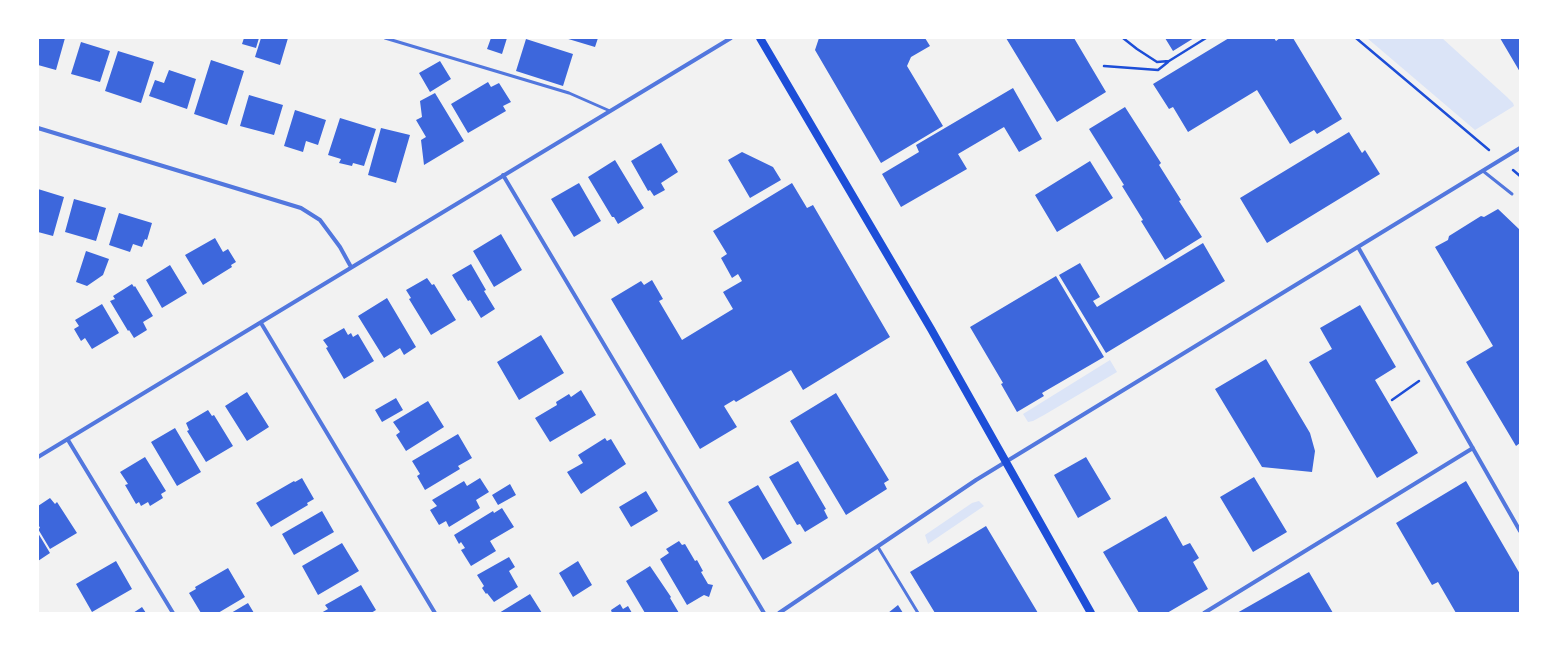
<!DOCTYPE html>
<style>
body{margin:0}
#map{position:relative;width:1558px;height:651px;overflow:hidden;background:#f2f2f2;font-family:Figtree,sans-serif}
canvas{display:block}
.frame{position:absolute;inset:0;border:39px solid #fff;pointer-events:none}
</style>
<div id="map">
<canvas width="1558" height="651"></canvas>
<div class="frame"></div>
</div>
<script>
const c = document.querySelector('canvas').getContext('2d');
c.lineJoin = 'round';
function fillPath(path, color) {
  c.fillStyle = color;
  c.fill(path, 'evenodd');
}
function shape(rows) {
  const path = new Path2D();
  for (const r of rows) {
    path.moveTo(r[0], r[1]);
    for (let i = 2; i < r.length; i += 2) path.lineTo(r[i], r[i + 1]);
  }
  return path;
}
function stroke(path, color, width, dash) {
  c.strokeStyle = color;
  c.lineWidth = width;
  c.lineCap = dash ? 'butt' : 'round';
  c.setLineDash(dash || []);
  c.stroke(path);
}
const green = shape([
 [1367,38,1442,38,1507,97,1513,103,1514,106,1475,130],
 [1110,360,1117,372,1044,415,1033,421,1028,422,1023,414],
 [979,501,984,506,928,544,925,535,972,503]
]);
const building = shape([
 [38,38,65,38,56,70,38,65],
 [244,38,259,38,256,48,242,44],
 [261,38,288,38,280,65,255,57],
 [491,38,507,38,502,54,487,49],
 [565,38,598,38,595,47],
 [819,38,925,38,930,46,911,57,907,66,943,126,881,163,815,50],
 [1006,38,1074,38,1106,92,1057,122],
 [1165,38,1194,38,1173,51],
 [1229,38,1274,38,1276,41,1280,38,1293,38,1342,119,1317,134,1314,130,1290,144,1257,90,1188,132,1173,107,1169,109,1153,84],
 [1500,38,1520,38,1520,72],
 [526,39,573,54,563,86,516,71],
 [81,42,110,51,100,82,71,74],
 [118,51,154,62,141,103,105,91],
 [211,60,244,71,227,125,194,114],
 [440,61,451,79,430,92,419,73],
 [169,70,196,79,187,109,149,96,155,80,164,83],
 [488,82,491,87,499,83,511,102,503,106,506,111,468,133,451,104],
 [1013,88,1042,139,1019,152,1004,127,958,154,967,169,901,207,882,174,919,152,916,145],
 [435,93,464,141,424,165,421,140,426,137,416,120,422,117,420,101],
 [249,95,283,105,274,135,240,126],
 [1125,107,1161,163,1159,165,1181,200,1179,201,1202,237,1165,260,1141,221,1143,220,1122,186,1124,185,1089,129],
 [295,110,326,120,318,145,306,141,303,152,284,146],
 [340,118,376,129,364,166,353,163,352,166,339,163,341,159,328,155],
 [381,128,410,135,396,183,368,175],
 [1349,132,1362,153,1365,150,1380,174,1267,243,1240,198],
 [661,143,678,172,661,183,665,190,654,196,650,190,648,191,631,161],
 [742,152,773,167,781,180,750,198,728,160],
 [615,160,644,208,618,224,614,217,612,217,588,177],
 [1090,161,1113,198,1057,232,1035,195],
 [579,183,601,221,574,237,551,199],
 [792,183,807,208,813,205,890,337,803,390,791,370,736,402,734,400,724,406,737,427,700,449,611,299,641,281,644,285,652,280,663,299,659,301,682,340,733,309,723,292,742,281,738,274,732,278,721,258,727,254,713,231],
 [38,189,64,197,53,236,38,232],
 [74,199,106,208,96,241,65,232],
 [1498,209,1520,230,1520,443,1516,446,1466,362,1493,346,1435,247,1448,240,1449,236,1481,216,1484,217],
 [119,213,152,223,147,240,145,239,142,247,133,244,130,252,109,245],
 [501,234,522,270,494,287,473,251],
 [215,238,223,252,228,249,236,262,231,265,232,267,203,285,185,255],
 [1203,243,1225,281,1106,353,1059,275,1080,263,1100,297,1093,301,1097,307],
 [86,251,109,259,103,275,87,286,76,282],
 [471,264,486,290,484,291,495,309,481,318,470,300,468,301,452,275],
 [170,265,187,293,162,308,146,280],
 [1056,276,1104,357,1042,393,1044,396,1017,412,1001,384,1003,383,970,327],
 [427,278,432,285,434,284,456,320,431,335,409,299,411,298,406,290],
 [132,284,134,287,135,286,153,316,143,322,147,330,134,338,129,330,128,331,110,301,115,299,113,296],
 [387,298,416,347,404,355,400,348,384,358,358,316],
 [102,304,119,333,92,349,85,338,81,341,74,329,79,326,75,320],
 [1360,305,1396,367,1375,380,1418,453,1377,478,1309,362,1332,349,1320,328],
 [344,328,348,335,351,333,353,337,358,334,374,361,344,379,326,348,328,347,323,340],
 [541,335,564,373,519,400,497,362],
 [1266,359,1310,433,1315,451,1312,472,1262,467,1215,389],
 [581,390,596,415,550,442,535,418,557,405,556,402,569,394,571,397],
 [247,392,269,427,247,441,225,406],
 [836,393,889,480,884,483,887,489,846,515,790,421],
 [396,398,403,410,382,422,375,410],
 [428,401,444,427,406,451,396,435,400,432,393,422],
 [208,410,212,416,214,415,233,446,206,462,187,431,189,430,186,423],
 [175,428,201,472,177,486,151,442],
 [458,434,472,458,458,466,460,469,425,490,417,476,420,474,412,461],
 [605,438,607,441,611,439,626,464,581,494,567,472,583,463,578,455],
 [145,457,166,491,161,494,163,498,150,506,148,502,141,506,139,502,136,504,125,485,128,484,120,472],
 [1086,457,1111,499,1078,518,1054,475],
 [798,461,826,509,824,510,828,518,805,532,800,524,797,525,769,477],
 [1254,477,1287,532,1253,552,1220,497],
 [302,478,314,499,307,503,308,505,271,527,256,503,294,481,295,482],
 [480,478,489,492,476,500,480,508,449,527,446,521,439,525,430,510,437,506,432,500,464,481,467,486],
 [1466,481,1520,574,1520,613,1456,613,1438,582,1432,585,1396,523],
 [510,484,516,495,498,505,492,495],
 [758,485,792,543,763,560,728,502],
 [646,491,658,511,631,527,619,507],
 [50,498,55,504,57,502,77,533,50,549,38,529,40,528,38,524,38,506],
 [502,508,514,527,490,541,496,551,471,566,461,550,465,548,461,542,459,544,454,535,493,511,494,513],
 [322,511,334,532,294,555,282,534],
 [1166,516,1183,546,1190,543,1199,558,1193,562,1208,589,1167,613,1139,613,1103,552],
 [986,526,1038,613,935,613,910,572],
 [38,533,50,553,38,561],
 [679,541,682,545,685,544,695,561,697,560,703,571,701,572,708,584,713,585,709,597,704,595,687,605,660,559,669,553,666,549],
 [342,543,359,571,318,595,302,566],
 [509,557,515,567,509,571,518,587,494,602,487,593,486,594,482,588,484,586,477,575],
 [116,561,132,589,92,612,76,584],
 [578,561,592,585,573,597,559,573],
 [650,566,671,597,670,598,679,613,645,613,626,581],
 [228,568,245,597,218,613,201,613,189,593,196,589,195,587],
 [1309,572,1333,613,1237,613],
 [361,585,376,610,371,613,321,613,328,609,325,605],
 [530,594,542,613,499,613],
 [248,603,254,613,231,613],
 [620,604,623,609,628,606,632,613,612,613,611,610],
 [898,605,903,613,888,613],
 [142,607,146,613,133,613]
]);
const path = shape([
 [1123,38,1137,49,1157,62,1169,61,1206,38],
 [1356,38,1489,150],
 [1104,66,1158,70,1168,62],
 [1513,170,1520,176],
 [1392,400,1419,381]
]);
const service = shape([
 [385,38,569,93,610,111],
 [1483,171,1512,194],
 [878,547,918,613]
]);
const minor = shape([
 [38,128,301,208,320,220,340,247,351,267],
 [503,175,764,613],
 [1358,247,1520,531],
 [261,323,435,613],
 [68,440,173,613],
 [38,457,731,38],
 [779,613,976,480,1520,148],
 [1204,613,1473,448]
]);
const secondary = shape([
 [760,38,931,329,1091,613]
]);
fillPath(green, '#dbe4f7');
fillPath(building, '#3d67dc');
stroke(path, '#1d4ed8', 2.5);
stroke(service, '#5277de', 3);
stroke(minor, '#5277de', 4);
stroke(secondary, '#1d4ed8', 8);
</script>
